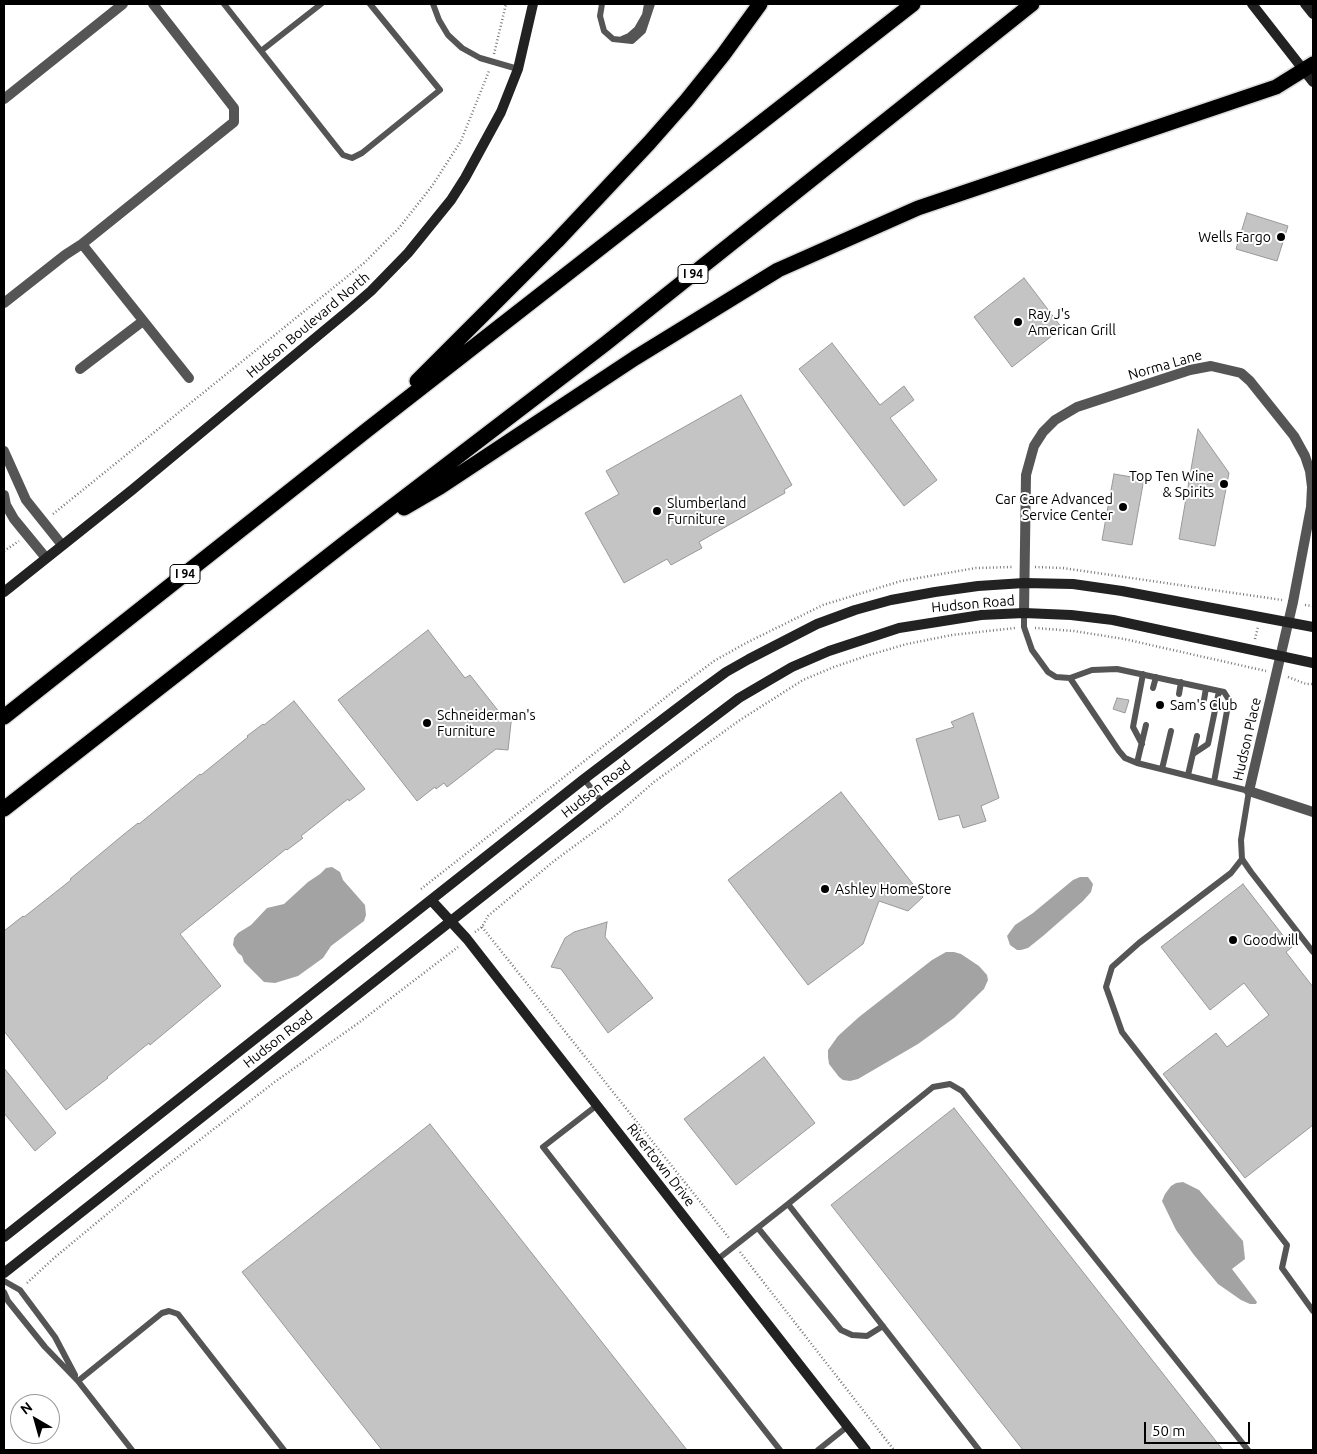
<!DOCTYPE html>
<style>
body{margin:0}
#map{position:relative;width:1317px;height:1454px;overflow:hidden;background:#fff;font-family:Ubuntu,sans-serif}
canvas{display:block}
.frame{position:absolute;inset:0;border:5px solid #000;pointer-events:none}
.north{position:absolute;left:10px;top:1394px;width:50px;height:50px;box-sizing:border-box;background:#fff;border:1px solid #999;border-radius:50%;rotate:322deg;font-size:14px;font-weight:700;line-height:20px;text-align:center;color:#000}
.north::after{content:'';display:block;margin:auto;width:18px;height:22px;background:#000;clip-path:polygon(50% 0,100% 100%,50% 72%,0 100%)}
.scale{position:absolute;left:1144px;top:1422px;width:106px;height:22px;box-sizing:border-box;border:2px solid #000;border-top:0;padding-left:6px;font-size:15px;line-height:18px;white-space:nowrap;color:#000;-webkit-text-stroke:4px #fff;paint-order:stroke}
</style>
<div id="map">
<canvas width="1317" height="1454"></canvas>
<div class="frame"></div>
<div class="north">N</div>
<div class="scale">50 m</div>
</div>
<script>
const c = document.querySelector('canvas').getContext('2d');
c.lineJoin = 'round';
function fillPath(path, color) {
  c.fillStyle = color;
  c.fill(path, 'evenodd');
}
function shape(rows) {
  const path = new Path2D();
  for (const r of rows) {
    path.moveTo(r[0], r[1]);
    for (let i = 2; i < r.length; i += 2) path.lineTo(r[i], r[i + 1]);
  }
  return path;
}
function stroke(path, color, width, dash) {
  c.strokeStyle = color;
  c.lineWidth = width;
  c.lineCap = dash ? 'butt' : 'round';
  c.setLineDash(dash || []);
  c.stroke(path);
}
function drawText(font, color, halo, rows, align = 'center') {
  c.font = font + ' Ubuntu,sans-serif';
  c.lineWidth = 4;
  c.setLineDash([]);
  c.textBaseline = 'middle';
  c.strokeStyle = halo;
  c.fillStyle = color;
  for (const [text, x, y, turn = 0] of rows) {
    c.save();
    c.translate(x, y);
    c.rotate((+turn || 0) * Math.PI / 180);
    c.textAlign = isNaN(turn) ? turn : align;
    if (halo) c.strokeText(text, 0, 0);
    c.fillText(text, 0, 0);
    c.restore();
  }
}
const water = shape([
 [332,867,340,872,343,880,365,905,366,915,364,921,331,946,323,958,298,976,275,983,264,982,244,962,242,956,238,953,233,945,234,938,238,933,251,925,267,908,284,904,308,882,320,874,326,868],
 [1080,877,1088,877,1093,884,1091,892,1083,901,1043,936,1028,948,1021,950,1017,950,1010,945,1007,936,1015,925,1033,913,1073,880],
 [946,952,954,952,961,954,979,966,987,975,988,980,984,989,954,1018,918,1044,858,1079,850,1081,843,1080,839,1077,829,1064,828,1057,828,1050,838,1036,859,1017,932,960],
 [1183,1182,1199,1190,1243,1241,1245,1259,1232,1269,1257,1302,1256,1304,1250,1304,1241,1300,1218,1284,1194,1255,1176,1230,1162,1201,1165,1194,1171,1186,1176,1183]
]);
const building = shape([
 [1247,213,1288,226,1277,261,1236,249,1247,213],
 [1024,278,1062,328,1012,367,974,317,1024,278],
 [832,343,880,405,904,386,914,400,890,418,937,480,904,506,799,369,832,343],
 [741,395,792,485,784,490,785,493,699,542,702,548,671,565,667,559,624,583,585,513,619,494,606,471,741,395],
 [1198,429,1229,473,1215,546,1179,539,1198,429],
 [1114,474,1144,479,1132,545,1102,540,1114,474],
 [428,630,465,678,470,675,500,713,512,714,508,750,496,749,447,787,444,783,436,789,435,787,417,801,338,700,428,630],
 [1117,698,1129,700,1125,713,1113,709,1117,698],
 [294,701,365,789,349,801,348,799,301,836,303,838,287,850,286,849,180,934,221,986,150,1045,149,1043,107,1077,108,1078,66,1110,4,1031,4,931,23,916,24,917,71,880,70,879,123,835,138,823,139,824,200,774,201,775,248,737,247,736,263,724,264,725,294,701],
 [973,713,999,798,981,806,986,821,963,828,959,815,939,820,916,739,954,727,951,722,973,713],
 [841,792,923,897,908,911,879,901,863,944,808,985,728,880,841,792],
 [1243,884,1292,947,1286,952,1313,987,1313,1125,1245,1178,1163,1074,1216,1033,1227,1047,1269,1015,1244,983,1210,1010,1161,947,1243,884],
 [607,922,605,937,653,998,608,1033,561,969,551,967,565,938,574,932,607,922],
 [764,1057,815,1123,736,1185,684,1119,764,1057],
 [4,1068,56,1133,35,1151,4,1113,4,1068],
 [954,1108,1223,1450,1023,1450,831,1205,954,1108],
 [430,1124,687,1450,382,1450,242,1272,430,1124]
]);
const path = shape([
 [494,54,506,4],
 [53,514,364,263,399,228,432,186,461,141,489,71],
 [4,551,19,541],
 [1035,567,1063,568,1282,600],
 [1305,605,1313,606],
 [1035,628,1074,631,1124,639,1266,671],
 [1255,639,1258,627],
 [1288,677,1306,684,1313,684],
 [421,889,670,694,714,661,746,643,823,605,901,581,976,568,1012,567],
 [482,927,729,1238],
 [475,932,482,927,488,916,554,861,614,817,654,782,740,720,803,680,834,667,869,655,907,644,952,635,1015,628],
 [740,1252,894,1450],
 [27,1283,54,1258,153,1176,276,1081,357,1024,458,947]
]);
const lane = shape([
 [224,4,335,145,343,155,352,158,362,153,440,90,370,4],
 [433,4,439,20,448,35,462,48,480,58,518,69],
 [602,4,600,16,604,31,613,39,632,41,643,31,652,4],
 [622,39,629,36,637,29,645,15,647,4],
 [261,51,321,4],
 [1024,613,1024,627,1032,650,1048,672,1056,677,1070,678,1119,751,1125,758,1137,763,1249,791,1241,840,1242,859,1251,872,1313,952],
 [1070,678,1092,670,1117,669,1224,692,1229,700,1214,782],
 [1153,688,1156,677],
 [1179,694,1181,682],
 [1204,700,1206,688],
 [1142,744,1133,727,1143,674],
 [1193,754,1208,744,1219,691],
 [1137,763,1146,725],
 [1162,769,1171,731],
 [1188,775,1197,736],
 [584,779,602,802],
 [1242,859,1231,873,1139,943,1112,967,1106,987,1122,1032,1287,1245,1282,1268,1313,1311],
 [596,1106,543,1147,780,1450],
 [788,1204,933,1087,950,1084,962,1091,1248,1450],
 [758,1228,841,1330,852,1335,867,1336,883,1326],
 [718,1259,788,1204,979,1450],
 [4,1281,20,1290,55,1337,75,1375],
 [4,1292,8,1301,45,1347,78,1381,132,1450],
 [78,1381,162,1313,169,1311,178,1314,284,1450],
 [818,1450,848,1426]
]);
const street = shape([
 [4,99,123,4],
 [82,244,189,378],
 [4,303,65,255,82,244,234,122,234,108,153,4],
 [80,369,143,321],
 [4,451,26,500,62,545],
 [4,495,6,505,14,519,46,558],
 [1024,613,1026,475,1034,446,1043,432,1055,420,1077,407,1190,370,1211,366,1241,373,1250,381,1294,436,1305,456,1310,471,1312,487,1311,507,1293,602,1249,791,1313,812]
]);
const secondary = shape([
 [1252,4,1313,82],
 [1305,4,1313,14],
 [4,592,132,490,349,310,371,291,408,253,451,200,465,178,501,112,518,69,533,4],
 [431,900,467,939,866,1450],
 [4,1237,584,779,696,694,726,672,749,659,817,624,855,610,891,600,935,592,978,586,1024,583,1073,584,1122,591,1313,627],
 [4,1273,602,802,739,698,792,667,829,651,899,628,981,615,1024,613,1071,615,1113,620,1313,663]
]);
const highway = shape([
 [417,381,557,241,649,143,686,101,723,55,760,4],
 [404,508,440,487,635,358,778,270,918,208,1276,87,1313,64],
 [4,717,367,430,913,4],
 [4,809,350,539,605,344,1032,4]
]);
const markers = [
 [1281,237,5,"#000"],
 [1018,322,5,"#000"],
 [1224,484,5,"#000"],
 [1123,507,5,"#000"],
 [657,511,5,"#000"],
 [1160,705,5,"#000"],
 [427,723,5,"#000"],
 [825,889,5,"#000"],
 [1233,940,5,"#000"]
];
const shields = [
 [693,274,30],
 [185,574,30]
];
const shieldNames = [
 ["I 94",693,274],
 ["I 94",185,574]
];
const poiNames = [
 ["Wells Fargo",1271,237,"right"],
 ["Ray J's",1028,314],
 ["American Grill",1028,330],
 ["Top Ten Wine",1214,476,"right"],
 ["& Spirits",1214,492,"right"],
 ["Car Care Advanced",1113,499,"right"],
 ["Service Center",1113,515,"right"],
 ["Slumberland",667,503],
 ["Furniture",667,519],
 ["Sam's Club",1170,705],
 ["Schneiderman's",437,715],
 ["Furniture",437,731],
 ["Ashley HomeStore",835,889],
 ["Goodwill",1243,940]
];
const streetNames = [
 ["Hudson Boulevard North",308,325,-40],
 ["Norma Lane",1165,365,-16],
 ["Hudson Road",973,604,-5],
 ["Hudson Place",1247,739,-77],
 ["Hudson Road",596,789,-38],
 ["Hudson Road",278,1039,-38],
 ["Rivertown Drive",661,1165,52]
];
fillPath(water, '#a3a3a3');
fillPath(building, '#c4c4c4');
stroke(building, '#999', 1);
stroke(highway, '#dbdbdb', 18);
stroke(path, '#777', 2.5, [1, 2.5]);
stroke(lane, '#555', 6);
stroke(street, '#555', 10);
stroke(secondary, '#222', 10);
stroke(highway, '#000', 15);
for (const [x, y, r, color] of markers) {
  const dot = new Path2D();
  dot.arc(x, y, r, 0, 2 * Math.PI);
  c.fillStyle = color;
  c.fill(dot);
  stroke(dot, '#fff', 2);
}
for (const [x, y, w] of shields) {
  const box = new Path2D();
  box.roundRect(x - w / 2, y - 9.5, w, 19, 4);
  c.fillStyle = '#fff';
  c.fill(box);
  stroke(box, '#000', 1);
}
drawText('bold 12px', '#000', null, shieldNames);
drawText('14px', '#000', '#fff', poiNames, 'left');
drawText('14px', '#000', '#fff', streetNames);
</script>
